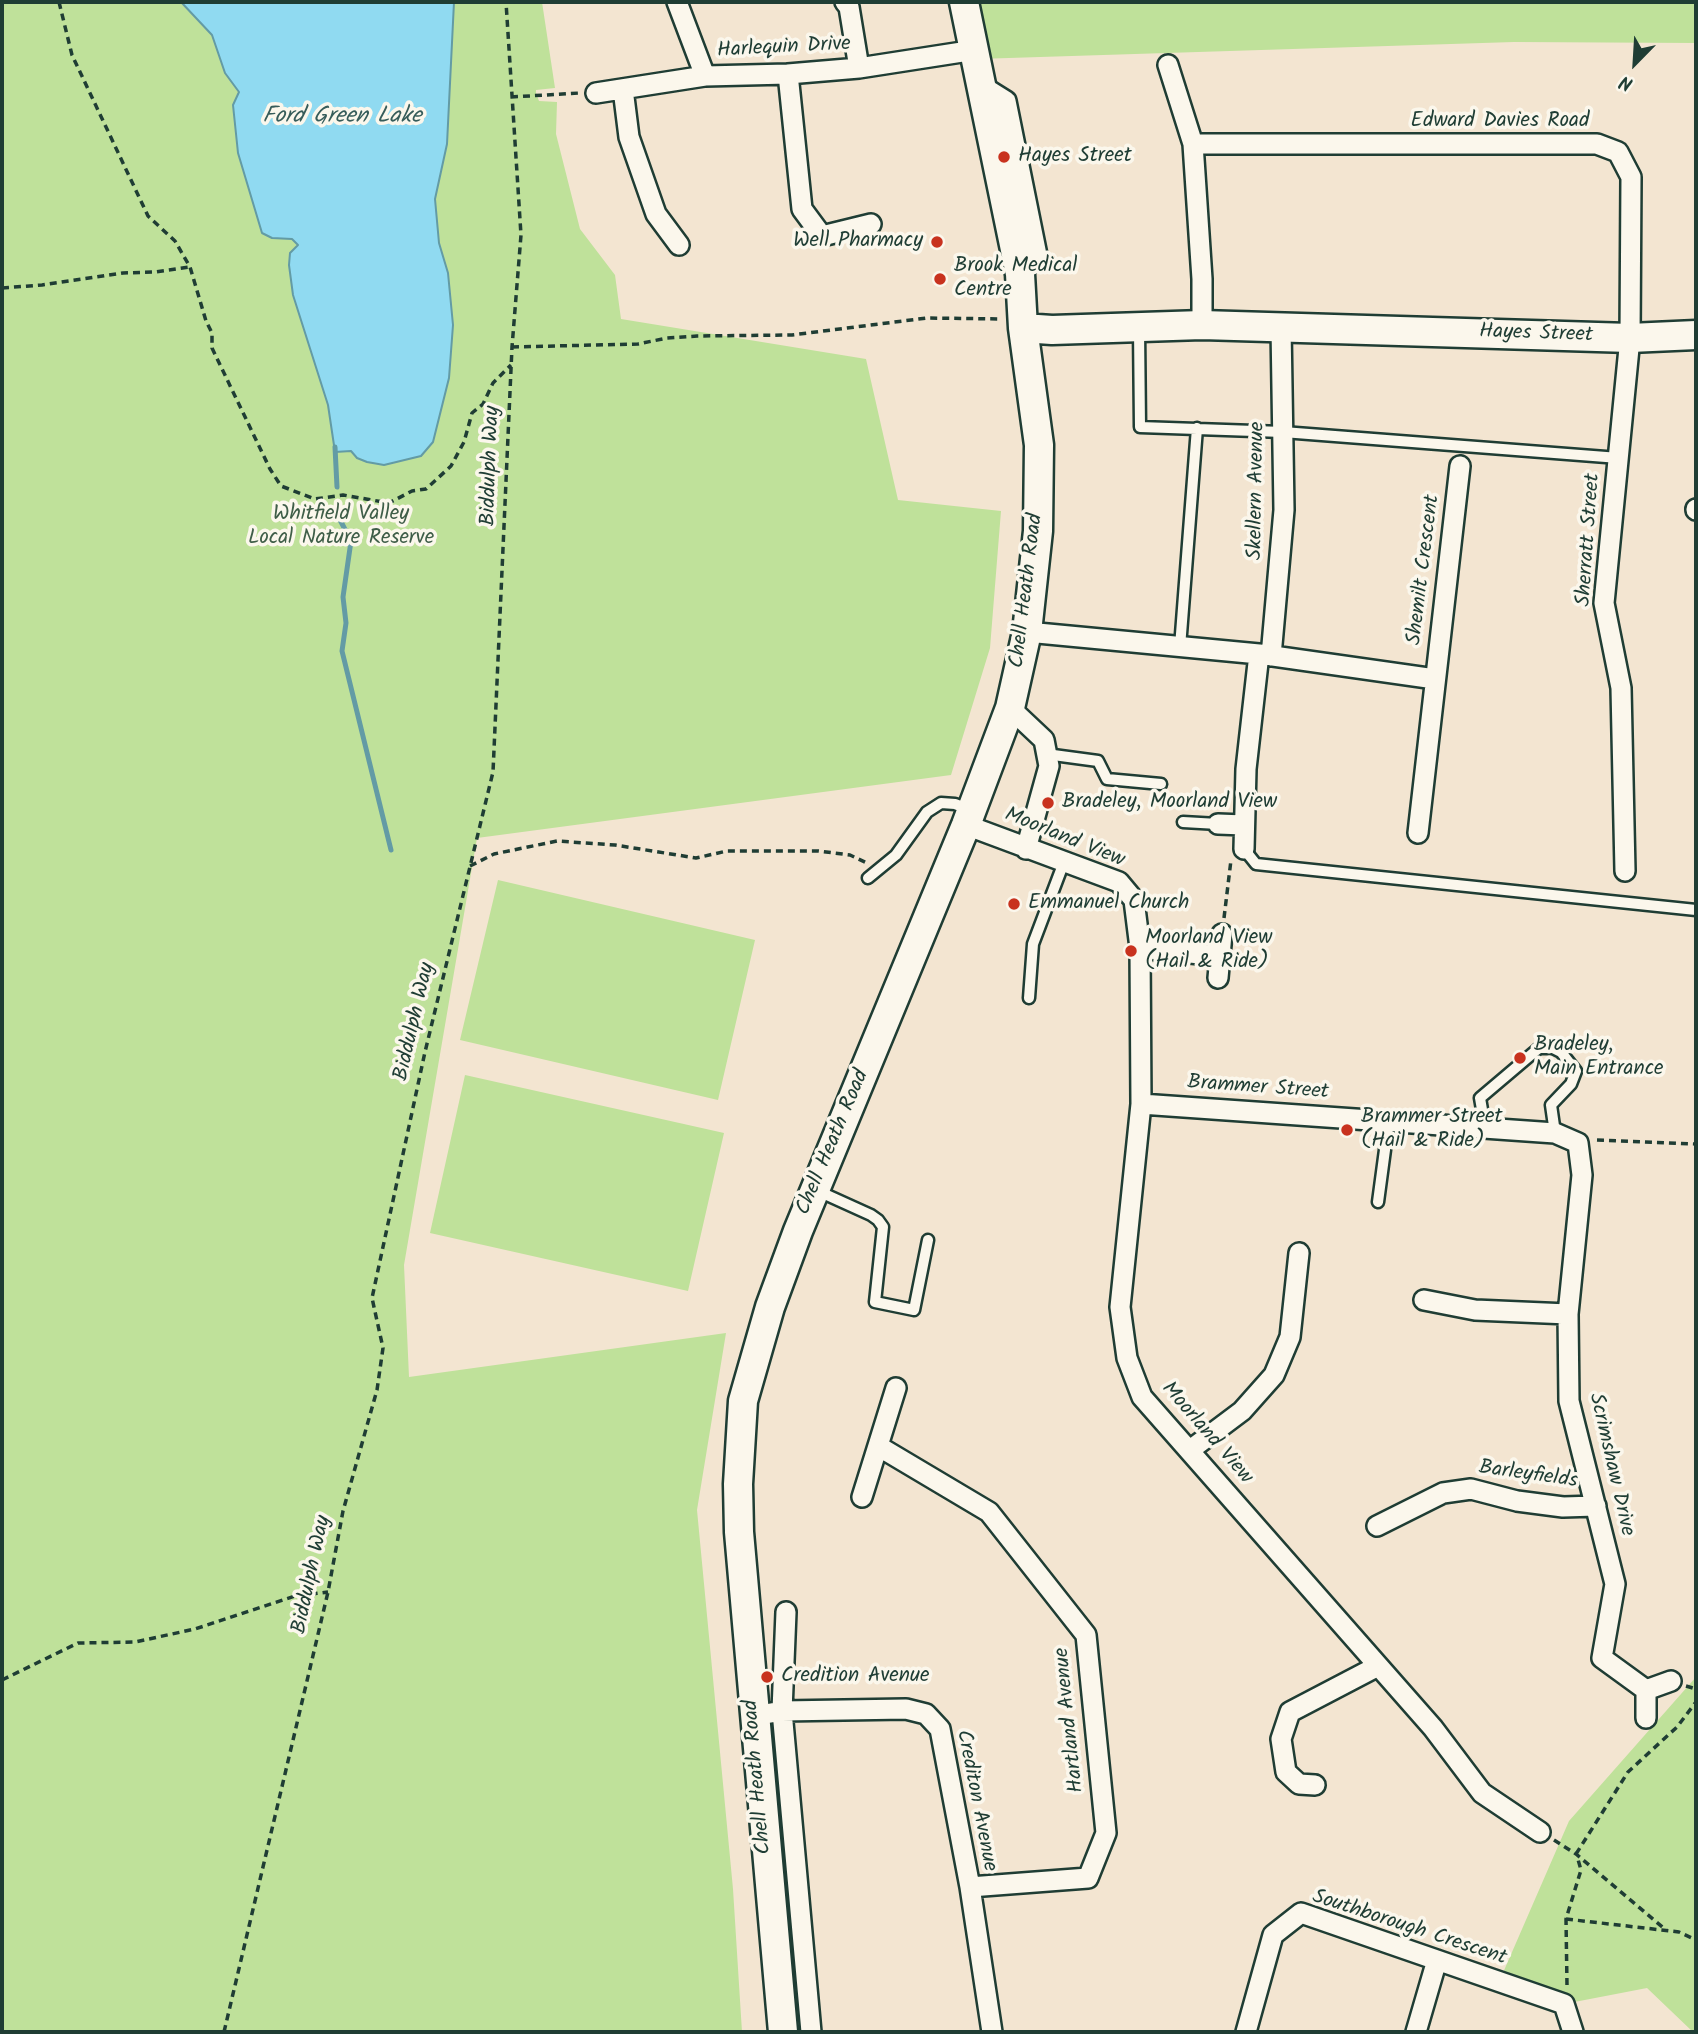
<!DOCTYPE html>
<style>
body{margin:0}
#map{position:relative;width:1698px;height:2034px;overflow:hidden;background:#f3e5d1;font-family:Kalam,sans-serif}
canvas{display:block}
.frame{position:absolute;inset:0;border:4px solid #1f3d34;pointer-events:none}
.north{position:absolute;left:1600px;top:28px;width:70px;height:70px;-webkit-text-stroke:5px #fbf7ec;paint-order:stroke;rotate:204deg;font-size:19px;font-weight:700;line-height:28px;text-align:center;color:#1f3d34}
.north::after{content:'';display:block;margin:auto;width:24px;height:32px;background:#1f3d34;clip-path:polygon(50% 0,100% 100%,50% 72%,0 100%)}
</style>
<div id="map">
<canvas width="1698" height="2034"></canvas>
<div class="frame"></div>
<div class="north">N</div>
</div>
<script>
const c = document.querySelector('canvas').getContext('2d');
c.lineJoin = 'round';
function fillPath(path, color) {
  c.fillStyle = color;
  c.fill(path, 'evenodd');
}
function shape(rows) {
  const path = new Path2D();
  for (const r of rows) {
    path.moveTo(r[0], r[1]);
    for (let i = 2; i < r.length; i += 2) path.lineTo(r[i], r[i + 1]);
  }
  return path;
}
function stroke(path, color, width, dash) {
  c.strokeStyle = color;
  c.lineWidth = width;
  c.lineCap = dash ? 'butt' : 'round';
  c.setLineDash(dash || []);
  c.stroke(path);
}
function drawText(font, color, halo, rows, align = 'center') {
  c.font = font + ' Kalam,sans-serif';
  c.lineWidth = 7;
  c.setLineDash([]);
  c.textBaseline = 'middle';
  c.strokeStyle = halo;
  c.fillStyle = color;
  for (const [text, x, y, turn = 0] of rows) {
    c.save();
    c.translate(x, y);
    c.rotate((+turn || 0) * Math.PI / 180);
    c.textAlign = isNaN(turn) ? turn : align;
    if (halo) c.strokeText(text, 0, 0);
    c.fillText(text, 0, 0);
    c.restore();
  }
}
const green = shape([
 [2,2,542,2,555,88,536,90,536,93,539,101,557,102,556,134,580,229,615,275,621,319,866,359,898,500,1001,511,990,648,951,775,477,838,404,1265,409,1377,726,1333,697,1510,733,1889,742,2032,2,2032],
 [968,2,1696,2,1696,43,1514,42,977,59],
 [498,880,755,940,718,1100,460,1040],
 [465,1075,724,1133,688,1291,430,1233],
 [1696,1677,1696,2032,1693,2032,1647,1988,1564,2004,1499,1982,1569,1821]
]);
const water = shape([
 [181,2,454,2,447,144,435,199,439,243,448,273,453,325,449,378,433,442,421,456,384,465,367,462,357,458,351,451,335,452,328,405,293,295,289,265,290,253,298,245,292,239,272,238,262,233,238,153,233,105,239,92,225,73,212,35,181,2]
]);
const stream = shape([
 [335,447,337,487],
 [338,506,338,516,351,541,343,597,346,623,342,651,391,850]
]);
const path = shape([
 [59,2,72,55,148,216,175,241,190,267,206,321,212,333,212,348,270,469,281,486,315,499,343,495,389,503,412,491,426,489,451,466,464,442,472,413,483,404,493,383,511,365],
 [511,97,580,93],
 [2,288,42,285,123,273,155,272,190,267],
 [512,347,638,344,667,338,697,336,792,335,927,318,1002,319],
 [470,866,494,854,557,841,615,845,696,858,727,851,818,851,850,855,867,863],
 [1224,918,1231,860],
 [1597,1140,1696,1144],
 [2,1680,78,1643,135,1642,195,1629,295,1596,328,1592],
 [1686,1686,1696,1689],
 [1554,1840,1576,1854,1667,1931],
 [1576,1854,1628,1772,1677,1727,1696,1702],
 [1566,1919,1679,1932,1696,1940],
 [1567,1985,1566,1919,1581,1870,1577,1856],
 [224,2032,328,1592,343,1511,377,1390,383,1348,372,1298,425,1052,493,772,512,347,521,235,506,2]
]);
const lane = shape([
 [1139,329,1140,427,1283,432,1619,458],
 [1180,647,1197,428],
 [1046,754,1098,761,1107,779,1161,784],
 [1183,822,1218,824],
 [1244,849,1256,864,1696,910],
 [868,878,896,855,927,812,941,803,955,804,968,809],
 [1029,998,1033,944,1064,862],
 [1485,1127,1480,1098,1539,1048,1553,1048,1561,1052,1576,1071,1571,1084,1551,1105,1555,1133],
 [818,1191,871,1215,878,1220,883,1227,875,1302,914,1310,928,1240],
 [1378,1202,1389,1120]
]);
const street = shape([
 [677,2,705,76],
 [845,2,849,7,859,68],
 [1168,65,1193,144],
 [788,74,802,209,822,236,871,224],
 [982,86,1006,101,1037,255,1020,274],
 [623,89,629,137,656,214,679,245],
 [596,93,705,76,788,74,859,68,975,50],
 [1202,325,1202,279,1193,144,1597,144,1618,152,1631,177,1630,338,1604,603,1621,688,1625,871],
 [1696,509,1696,510],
 [1027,632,1259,654,1435,679],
 [1271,656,1284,510,1281,327],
 [1010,708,1044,740,1049,766,1026,849],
 [1218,824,1244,825],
 [966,825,1119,882,1134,900,1140,948,1141,1104,1120,1307,1127,1358,1142,1397,1433,1728,1482,1793,1540,1832],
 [1418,833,1460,466],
 [1244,849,1246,769,1259,654],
 [1140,948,1220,956],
 [1218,978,1222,934],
 [1141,1104,1555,1133,1578,1143,1582,1175,1568,1314,1569,1401,1615,1584,1602,1658,1646,1690],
 [1424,1300,1475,1310,1568,1314],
 [878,1446,989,1512,1086,1635,1106,1833,1088,1878,970,1887],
 [1190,1450,1242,1411,1274,1375,1290,1337,1299,1253],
 [862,1497,896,1388],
 [1377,1526,1443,1493,1471,1489,1517,1501,1563,1507,1596,1506],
 [786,1612,782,1711,811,2032],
 [1646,1690,1646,1718],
 [1646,1690,1671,1681],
 [754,1716,782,1711,906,1709,926,1714,940,1729,970,1887,992,2032],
 [1315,1785,1299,1784,1286,1772,1281,1739,1290,1712,1378,1666],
 [1246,2032,1273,1935,1301,1913,1564,2004,1573,2032],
 [1416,2032,1437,1960]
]);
const secondary = shape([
 [1023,328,1052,330,1202,325,1630,338,1696,335],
 [783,2032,739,1532,738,1484,743,1401,770,1307,798,1231,966,825,1010,708,1027,632,1038,531,1039,445,1023,328,1020,274,964,2]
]);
const markers = [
 [1004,157,7,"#c8321e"],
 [937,242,7,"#c8321e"],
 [940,279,7,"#c8321e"],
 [1048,803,7,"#c8321e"],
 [1014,904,7,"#c8321e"],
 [1131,951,7,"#c8321e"],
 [1520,1058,7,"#c8321e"],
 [1347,1130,7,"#c8321e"],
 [767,1677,7,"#c8321e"]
];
const streetNames = [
 ["Harlequin Drive",784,49,-3],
 ["Edward Davies Road",1500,122],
 ["Hayes Street",1536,335,2],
 ["Biddulph Way",492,466,-88],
 ["Skellern Avenue",1258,491,-89],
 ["Sherratt Street",1590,540,-86],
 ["Shemilt Crescent",1425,570,-83],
 ["Chell Heath Road",1028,591,-83],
 ["Moorland View",1064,839,22],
 ["Biddulph Way",416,1022,-77],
 ["Brammer Street",1258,1089,4],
 ["Chell Heath Road",834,1143,-67],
 ["Moorland View",1206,1434,49],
 ["Scrimshaw Drive",1610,1465,77],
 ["Barleyfields",1528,1476,8],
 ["Biddulph Way",313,1575,-78],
 ["Hartland Avenue",1071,1720,-96],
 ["Chell Heath Road",759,1777,-95],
 ["Crediton Avenue",975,1801,79],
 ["Southborough Crescent",1409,1929,18]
];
const poiNames = [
 ["Hayes Street",1018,157],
 ["Well Pharmacy",923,242,"right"],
 ["Brook Medical",954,267],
 ["Centre",954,291],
 ["Bradeley, Moorland View",1062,803],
 ["Emmanuel Church",1028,904],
 ["Moorland View",1145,939],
 ["(Hail & Ride)",1145,963],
 ["Bradeley,",1534,1046],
 ["Main Entrance",1534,1070],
 ["Brammer Street",1361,1118],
 ["(Hail & Ride)",1361,1142],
 ["Credition Avenue",781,1677]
];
const parkNames = [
 ["Whitfield Valley",341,515],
 ["Local Nature Reserve",341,539]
];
const waterNames = [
 ["Ford Green Lake",342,118]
];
fillPath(green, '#bfe19a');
fillPath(water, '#90daf1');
stroke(water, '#639ba5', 2);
stroke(stream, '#639ba5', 5);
stroke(lane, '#1f3d34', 15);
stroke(street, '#1f3d34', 24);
stroke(secondary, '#1f3d34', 33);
stroke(path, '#1f3d34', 3.5, [7, 5]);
stroke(lane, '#fbf7ec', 10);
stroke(street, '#fbf7ec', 19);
stroke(secondary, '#fbf7ec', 28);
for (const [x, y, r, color] of markers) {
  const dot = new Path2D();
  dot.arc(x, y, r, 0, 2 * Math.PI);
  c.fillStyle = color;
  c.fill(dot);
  stroke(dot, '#fbf7ec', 2.5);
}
drawText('21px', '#1f3d34', '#fbf7ec', streetNames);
drawText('21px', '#1f3d34', '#fbf7ec', poiNames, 'left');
drawText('21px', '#3f5e48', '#fbf7ec', parkNames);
drawText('italic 23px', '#365c5a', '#fbf7ec', waterNames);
</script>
